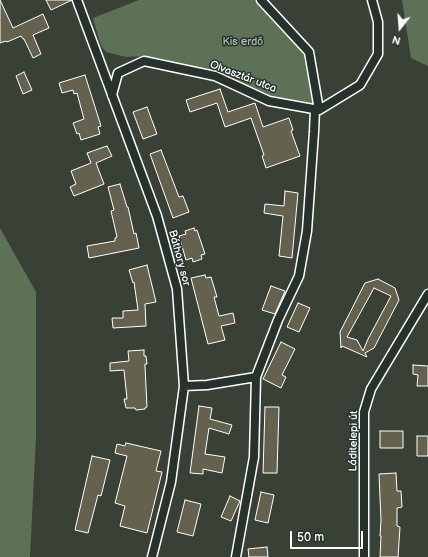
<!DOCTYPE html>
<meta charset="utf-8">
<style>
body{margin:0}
#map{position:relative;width:428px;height:557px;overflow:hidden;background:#394137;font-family:"Balsamiq Sans",sans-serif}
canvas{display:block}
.north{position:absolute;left:380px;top:8px;width:40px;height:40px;-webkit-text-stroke:3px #26332d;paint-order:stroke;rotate:197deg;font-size:11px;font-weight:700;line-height:16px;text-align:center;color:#fff}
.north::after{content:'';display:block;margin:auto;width:14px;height:18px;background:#fff;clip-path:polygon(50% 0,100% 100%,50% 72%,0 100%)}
.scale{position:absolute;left:290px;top:531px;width:73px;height:18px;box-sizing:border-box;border:2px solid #fff;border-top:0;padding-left:5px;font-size:12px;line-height:14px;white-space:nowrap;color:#fff;-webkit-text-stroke:3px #26332d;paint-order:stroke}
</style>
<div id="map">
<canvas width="428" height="557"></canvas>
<div class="north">N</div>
<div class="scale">50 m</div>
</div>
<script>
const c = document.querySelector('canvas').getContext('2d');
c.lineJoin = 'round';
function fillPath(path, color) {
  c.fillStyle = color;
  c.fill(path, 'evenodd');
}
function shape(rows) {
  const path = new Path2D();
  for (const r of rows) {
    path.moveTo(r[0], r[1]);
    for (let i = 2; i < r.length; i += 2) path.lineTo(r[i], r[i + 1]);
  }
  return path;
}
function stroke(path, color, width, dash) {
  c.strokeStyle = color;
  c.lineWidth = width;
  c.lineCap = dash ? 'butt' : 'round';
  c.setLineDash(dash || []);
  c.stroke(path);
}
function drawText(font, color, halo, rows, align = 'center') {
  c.font = font + ' "Balsamiq Sans",sans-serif';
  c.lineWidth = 3;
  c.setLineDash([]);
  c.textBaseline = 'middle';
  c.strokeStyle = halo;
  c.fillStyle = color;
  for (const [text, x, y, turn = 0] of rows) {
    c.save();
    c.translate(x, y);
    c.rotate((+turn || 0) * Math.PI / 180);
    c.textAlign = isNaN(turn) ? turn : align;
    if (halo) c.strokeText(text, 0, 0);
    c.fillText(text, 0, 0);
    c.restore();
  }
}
const green = shape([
 [139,0,261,0,309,52,315,110,269,101,215,76,144,56,126,57,106,52,101,46,93,18],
 [402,0,428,0,428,66,411,58],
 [0,228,36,292,36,437,30,557,0,557]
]);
const building = shape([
 [0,0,13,28,43,14,49,28,33,35,41,54,33,58,24,39,23,39,21,36,7,42,6,41,0,43,0,0],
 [46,0,72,0,51,10,46,0],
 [24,72,32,90,23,94,16,76,24,72],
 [85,75,101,126,98,127,100,134,81,140,79,133,77,134,73,123,84,119,77,93,74,94,73,90,62,93,59,83,85,75],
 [220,89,228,112,255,103,263,127,289,118,293,130,291,131,300,156,266,168,262,156,264,155,251,118,225,127,217,103,190,112,186,100,220,89],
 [147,107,157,134,143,139,133,112,147,107],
 [107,146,112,156,96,163,104,184,74,196,70,187,76,184,71,171,91,163,87,153,107,146],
 [161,150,179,197,183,196,189,212,173,218,150,154,161,150],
 [120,184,127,207,128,207,134,234,136,233,139,248,89,258,87,246,115,241,115,238,117,237,111,211,114,210,108,187,120,184],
 [285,191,298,193,292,258,279,256,283,216,264,213,265,204,284,206,285,191],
 [194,228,195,231,197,230,205,254,201,255,202,259,193,262,192,258,186,260,179,236,186,234,185,231,194,228],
 [147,265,156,302,145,304,146,326,113,328,112,318,123,318,123,311,138,310,134,282,133,283,129,270,147,265],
 [205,275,206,278,211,277,217,297,214,297,219,316,233,313,235,323,221,326,225,340,208,344,191,278,205,275],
 [378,279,395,288,399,300,374,348,365,353,367,357,342,346,341,348,340,332,365,283,378,279],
 [374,288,391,296,368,339,363,351,357,340,347,337,374,288],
 [271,286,285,291,275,314,262,310,271,286],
 [298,303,310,308,299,332,287,327,298,303],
 [281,342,295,349,282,375,286,377,281,388,263,379,281,342],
 [144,350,144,356,146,356,147,364,145,364,145,366,147,407,145,408,145,409,136,410,135,408,126,408,124,399,127,399,124,370,110,371,110,363,129,361,128,351,144,350],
 [413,365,428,366,428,386,417,386,418,375,413,374,413,365],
 [199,406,212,408,210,419,232,425,229,434,209,428,205,454,225,457,222,473,203,469,203,474,190,473,199,406],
 [265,407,279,407,277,473,263,473,265,407],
 [380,431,403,431,403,448,380,448,380,431],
 [417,436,428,436,428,456,417,456,417,436],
 [126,443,161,451,156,471,162,472,147,533,120,526,125,506,115,503,127,456,115,453,117,444,125,446,126,443],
 [92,456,110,460,101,496,98,495,88,533,75,530,92,456],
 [396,473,397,491,401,491,402,507,397,508,397,526,400,527,398,557,380,557,381,536,380,536,381,520,379,474,396,473],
 [261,492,274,495,268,523,255,520,261,492],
 [230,496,240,501,231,521,221,517,230,496],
 [185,500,201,504,193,536,177,532,185,500],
 [267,547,268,557,249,557,248,549,267,547]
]);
const minor = shape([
 [77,0,157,216,177,289,184,386,171,482,152,557],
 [261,0,309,52,319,110],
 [112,95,118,73,144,61,215,76,269,101,319,110,360,85,378,54,378,22,372,0],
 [184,386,207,385,256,377],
 [236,557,254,457,256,377,278,320,299,276,307,231,314,132,315,110],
 [364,557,364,412,371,389,428,294]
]);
const parkNames = [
 ["Kis erdő",243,42]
];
const streetNames = [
 ["Olvasztár utca",243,77,21],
 ["Báthory sor",179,258,75],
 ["Láditelepi út",354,441,-89]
];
fillPath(green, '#5c7155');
fillPath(building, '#64624e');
stroke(building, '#fff', 1);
stroke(minor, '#fff', 11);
stroke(minor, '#26332d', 8);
drawText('11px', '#b6bfb2', '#26332d', parkNames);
drawText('11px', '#fff', '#26332d', streetNames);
</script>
